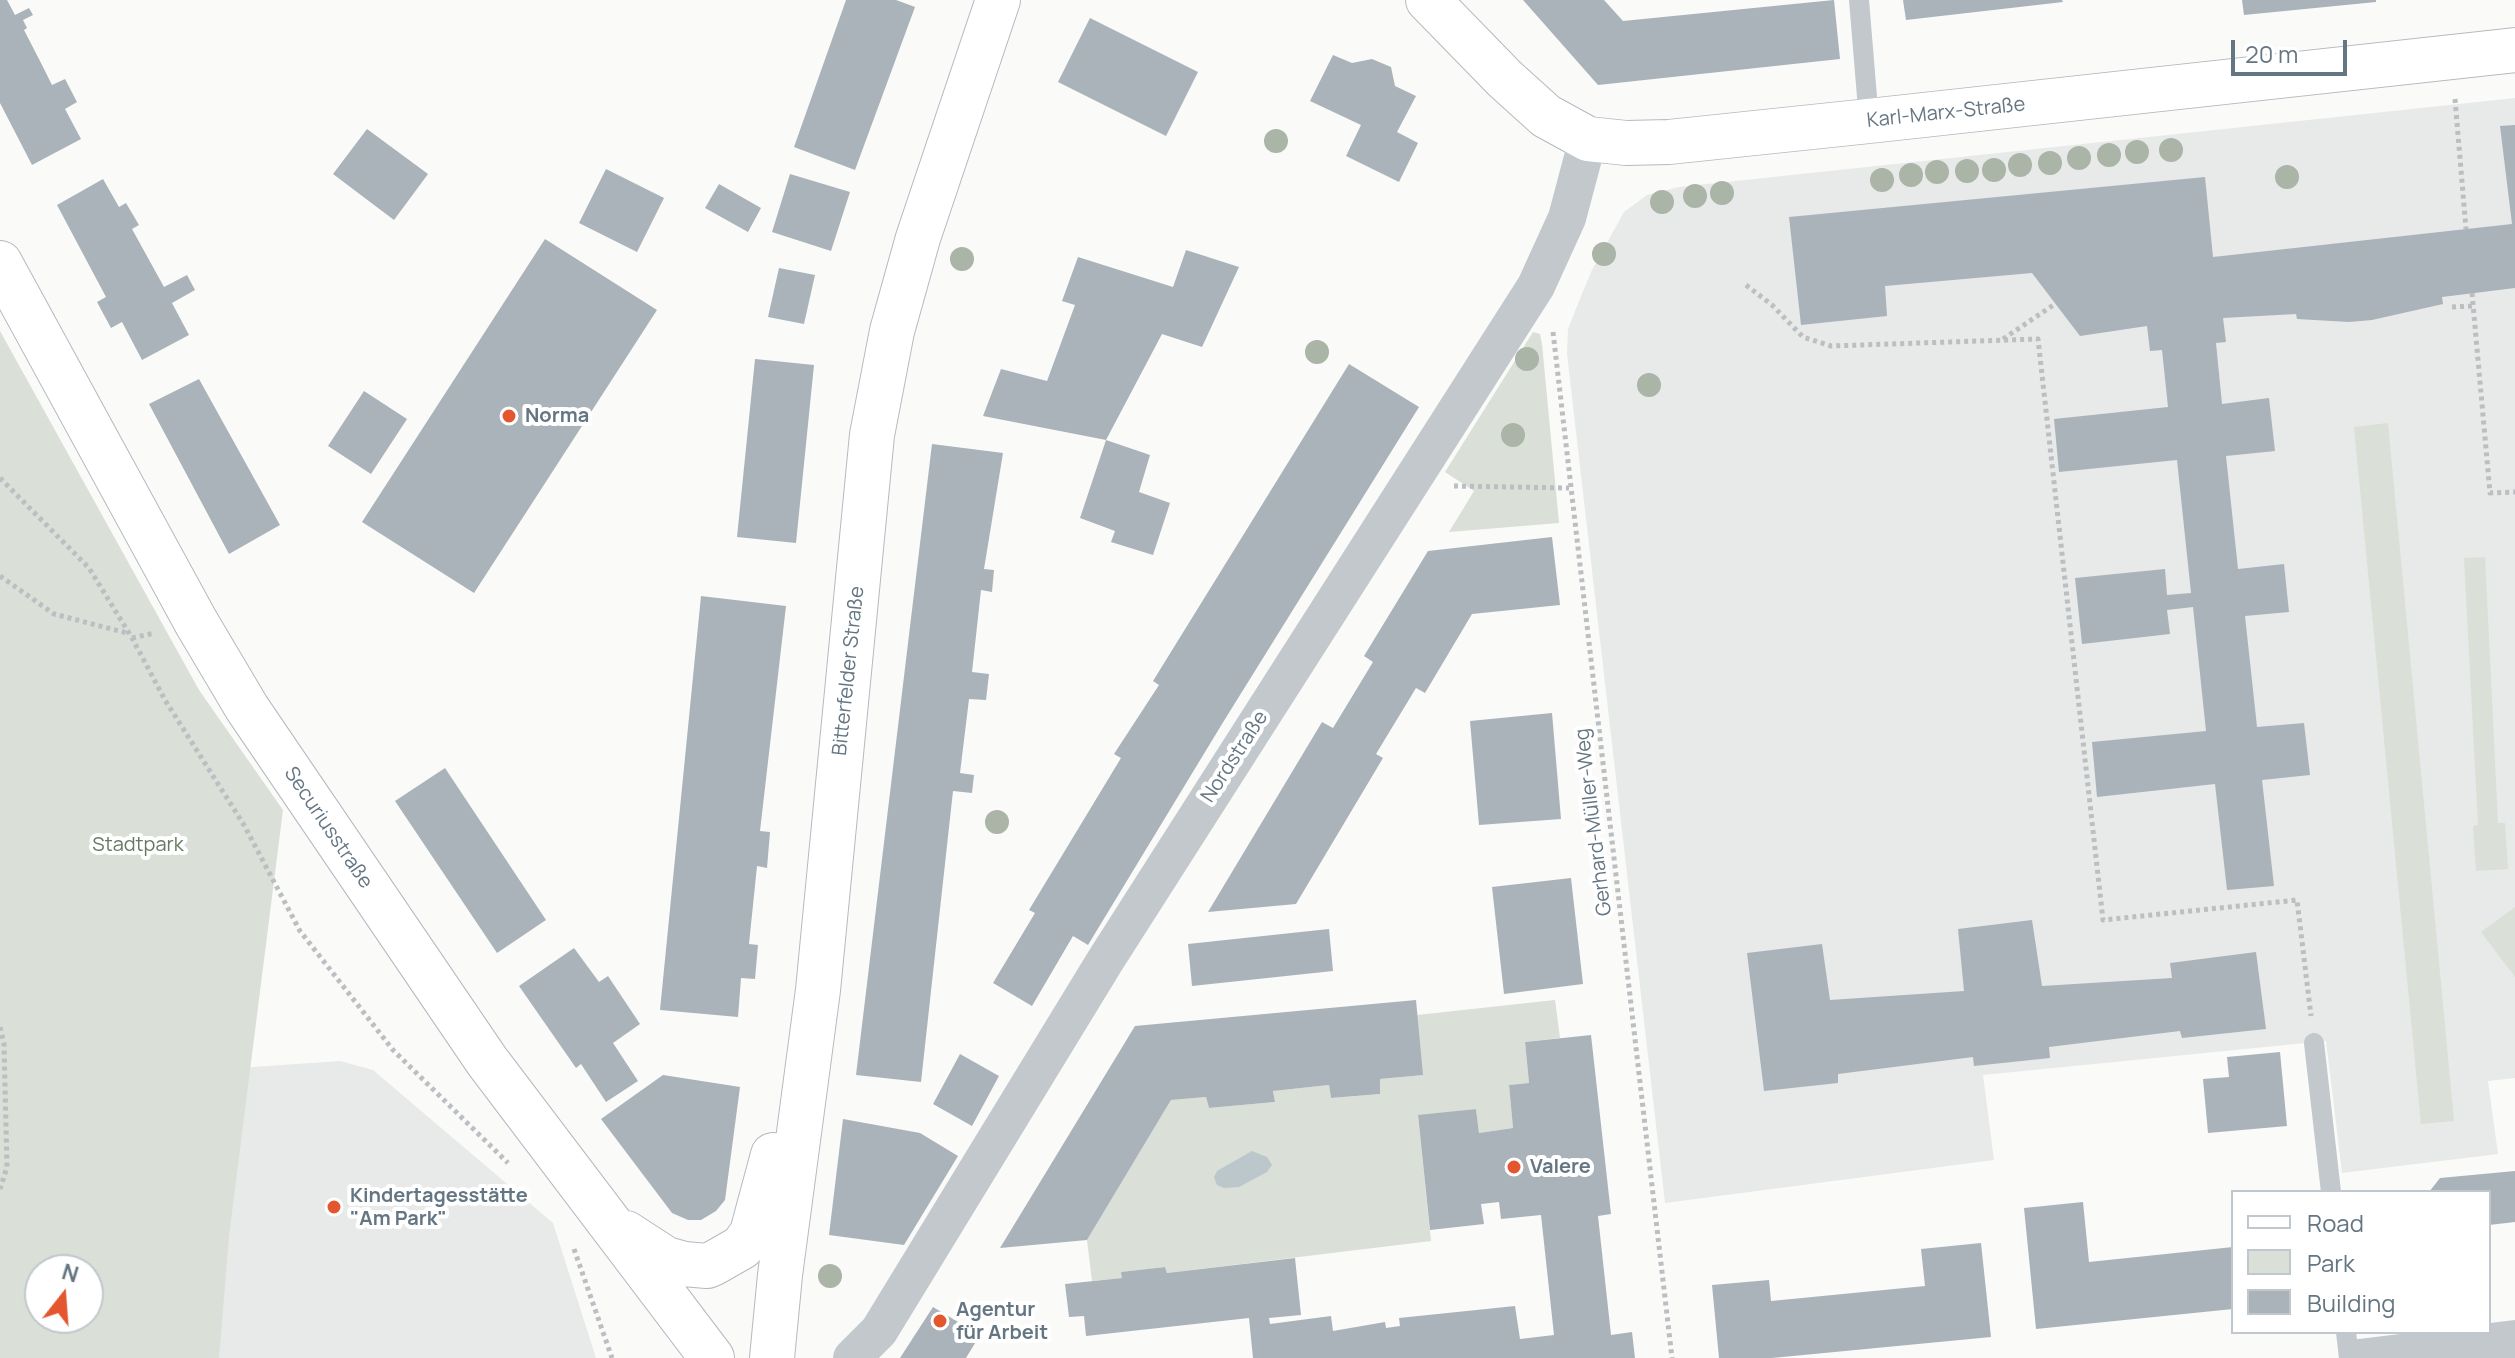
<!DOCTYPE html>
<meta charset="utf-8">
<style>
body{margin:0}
#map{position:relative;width:2515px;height:1358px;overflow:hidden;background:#fafaf8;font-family:Manrope,sans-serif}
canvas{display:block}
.legend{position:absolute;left:2231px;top:1190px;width:260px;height:144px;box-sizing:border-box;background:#fff;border:2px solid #c1c8cd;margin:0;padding:10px 14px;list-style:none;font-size:24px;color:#657683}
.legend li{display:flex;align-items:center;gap:16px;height:40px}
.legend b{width:40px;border:2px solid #c1c8cd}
.north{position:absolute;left:24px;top:1254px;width:80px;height:80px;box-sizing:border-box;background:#fff;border:2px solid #c1c8cd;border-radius:50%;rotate:17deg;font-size:22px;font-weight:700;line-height:32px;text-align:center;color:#657683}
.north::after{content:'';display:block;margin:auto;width:28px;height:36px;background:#e4572e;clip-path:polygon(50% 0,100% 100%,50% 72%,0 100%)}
.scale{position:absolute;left:2231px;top:40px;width:116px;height:36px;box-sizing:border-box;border:4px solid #657683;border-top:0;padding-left:10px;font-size:24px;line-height:28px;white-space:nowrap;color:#657683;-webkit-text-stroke:6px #fff;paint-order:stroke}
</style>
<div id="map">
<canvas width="2515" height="1358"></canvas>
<ul class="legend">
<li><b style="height:10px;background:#fff"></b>Road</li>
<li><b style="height:22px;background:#dadfd7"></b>Park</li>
<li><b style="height:22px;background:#aab3b9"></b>Building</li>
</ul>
<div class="north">N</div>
<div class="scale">20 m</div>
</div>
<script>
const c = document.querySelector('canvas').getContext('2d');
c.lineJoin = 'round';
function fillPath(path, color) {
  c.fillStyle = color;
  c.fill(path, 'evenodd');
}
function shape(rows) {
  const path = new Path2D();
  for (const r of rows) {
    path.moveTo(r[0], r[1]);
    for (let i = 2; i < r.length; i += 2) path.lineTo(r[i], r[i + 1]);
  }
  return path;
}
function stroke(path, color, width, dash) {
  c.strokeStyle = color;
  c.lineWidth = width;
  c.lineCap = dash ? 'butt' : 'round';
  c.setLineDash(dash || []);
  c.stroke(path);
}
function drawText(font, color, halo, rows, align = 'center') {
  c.font = font + ' Manrope,sans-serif';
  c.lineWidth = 8;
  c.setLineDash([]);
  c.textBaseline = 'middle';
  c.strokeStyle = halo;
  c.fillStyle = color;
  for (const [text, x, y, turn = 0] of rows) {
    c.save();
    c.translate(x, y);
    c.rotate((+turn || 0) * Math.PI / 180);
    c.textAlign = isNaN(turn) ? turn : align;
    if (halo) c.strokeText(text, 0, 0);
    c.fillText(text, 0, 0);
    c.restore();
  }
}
const built = shape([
 [2515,98,2515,1078,2488,1081,2498,1154,2342,1173,2326,1041,1983,1075,1994,1160,1665,1203,1567,354,1568,329,1579,301,1592,270,1624,212,1647,195,1679,187],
 [340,1061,373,1070,553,1223,596,1358,95,1358,166,1073]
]);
const green = shape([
 [0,331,199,690,283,810,229,1236,219,1358,0,1358],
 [40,1270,88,1270,88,1318,40,1318],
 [1533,332,1540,334,1542,344,1559,523,1449,532,1474,491,1445,472],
 [2388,423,2454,1121,2421,1124,2354,427],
 [2485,557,2498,823,2505,823,2508,869,2476,871,2473,826,2478,825,2464,558],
 [2515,907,2515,977,2481,932],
 [1555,1000,1560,1038,1525,1042,1529,1083,1509,1085,1513,1128,1479,1133,1476,1109,1418,1116,1431,1241,1167,1273,1165,1267,1122,1272,1122,1278,1092,1281,1087,1240,1171,1100,1206,1097,1209,1108,1275,1102,1273,1091,1329,1085,1331,1098,1380,1094,1380,1079,1422,1075,1417,1015]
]);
const water = shape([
 [1252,1151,1267,1157,1272,1165,1267,1172,1239,1187,1224,1188,1217,1185,1214,1177,1217,1171]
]);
const building = shape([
 [0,0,7,0,15,15,29,8,33,15,23,20,27,28,24,30,41,63,52,85,65,79,77,102,65,109,81,139,32,165,0,103],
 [846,0,896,0,915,7,855,170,794,147],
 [1523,0,1604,0,1623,21,1834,0,1840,59,1598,85],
 [1903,0,2062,0,2063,2,1906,20],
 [2242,0,2376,0,2376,2,2244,15],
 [1090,18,1198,72,1166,136,1058,82],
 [1333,55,1352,63,1372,59,1391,67,1395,86,1416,96,1397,132,1418,143,1399,182,1346,156,1361,125,1310,101],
 [2515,125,2515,288,2442,297,2443,304,2372,320,2349,322,2297,319,2296,314,2223,318,2226,342,2216,343,2222,404,2269,398,2275,451,2226,456,2238,569,2284,564,2289,612,2245,616,2257,727,2304,723,2310,775,2262,780,2274,886,2227,890,2215,784,2097,797,2092,742,2206,731,2193,607,2167,610,2170,634,2082,644,2075,578,2165,569,2167,595,2191,593,2177,460,2059,472,2054,419,2168,407,2162,350,2150,351,2147,326,2080,336,2032,273,1885,286,1887,316,1801,325,1789,217,2205,177,2213,257,2512,224,2500,126],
 [367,129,428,174,394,220,333,174],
 [606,169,664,198,637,252,579,223],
 [790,174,850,192,831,251,772,232],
 [103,179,119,207,126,203,139,225,132,229,164,287,187,275,195,290,172,303,189,335,142,360,122,322,111,328,97,302,106,297,57,205],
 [719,184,761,208,748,232,705,208],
 [545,239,657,310,474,593,362,522],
 [1186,250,1239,267,1202,347,1162,334,1106,440,983,416,1001,369,1047,381,1075,305,1062,301,1078,257,1173,287],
 [779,268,815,275,804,324,768,317],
 [755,359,814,365,796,543,737,537],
 [1349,364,1419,407,1222,724,1088,945,1073,936,1032,1006,993,983,1035,913,1029,910,1121,758,1114,754,1159,685,1153,681],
 [199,379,280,525,229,554,149,404],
 [364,391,407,419,371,474,328,446],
 [1106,440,1150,455,1139,492,1170,503,1153,555,1111,542,1115,531,1080,518],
 [932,444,1003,453,984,569,994,570,992,592,981,590,972,672,989,674,986,700,969,699,960,773,974,775,972,793,953,791,921,1082,856,1075],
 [1552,537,1560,605,1472,614,1425,693,1416,688,1376,754,1383,758,1296,904,1208,912,1322,722,1333,728,1373,662,1364,656,1428,551],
 [701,596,786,606,760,831,770,832,767,868,757,866,749,944,758,945,755,979,741,978,738,1017,660,1010],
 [1552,713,1561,819,1479,825,1470,721],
 [445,768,546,920,497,953,395,801],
 [1571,878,1583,984,1504,994,1492,887],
 [2032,920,2042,986,2172,978,2170,963,2256,952,2266,1029,2182,1038,2180,1031,2049,1047,2050,1058,1974,1066,1973,1057,1838,1074,1838,1083,1764,1091,1747,953,1822,944,1830,1000,1964,991,1958,929],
 [1329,929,1333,971,1192,986,1188,944],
 [574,948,599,982,608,976,640,1024,613,1043,638,1081,606,1102,581,1064,576,1068,519,986],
 [1416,1000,1423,1075,1380,1079,1380,1094,1331,1098,1329,1085,1273,1091,1275,1102,1209,1108,1206,1097,1171,1100,1087,1240,1000,1248,1135,1026],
 [1591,1035,1611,1214,1598,1216,1611,1335,1632,1332,1635,1358,1253,1358,1249,1318,1086,1336,1084,1316,1069,1317,1065,1284,1122,1278,1121,1272,1165,1267,1167,1273,1295,1258,1301,1315,1269,1318,1270,1324,1331,1316,1333,1331,1385,1322,1386,1328,1400,1326,1399,1318,1515,1306,1520,1339,1554,1335,1541,1215,1501,1219,1499,1202,1481,1204,1484,1224,1430,1230,1418,1115,1476,1109,1479,1133,1513,1128,1509,1085,1529,1083,1525,1042],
 [2280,1052,2287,1126,2208,1133,2203,1079,2229,1077,2227,1057],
 [960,1054,999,1076,972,1126,933,1104],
 [663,1075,740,1087,725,1200,716,1211,701,1220,688,1220,672,1213,601,1119],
 [843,1119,920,1133,958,1156,904,1245,829,1235],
 [2515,1171,2515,1222,2489,1225,2489,1192,2429,1192,2440,1178],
 [2083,1202,2089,1262,2233,1247,2233,1309,2036,1329,2024,1208],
 [1981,1243,1991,1337,1772,1358,1719,1358,1712,1285,1769,1280,1771,1301,1925,1286,1921,1249],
 [933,1307,980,1335,966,1358,900,1358]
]);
const path = shape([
 [2455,99,2466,229],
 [1746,285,1772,305,1803,337,1831,346,2038,339,2103,920,2297,900,2311,1016],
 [2472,293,2490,493,2515,492],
 [2452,307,2473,306],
 [1553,332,1672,1358],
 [2003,339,2055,304],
 [0,478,89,568,132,638,165,700,244,825,300,931,393,1050,508,1163],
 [1454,486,1569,488],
 [0,576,54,614,127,633],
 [132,638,154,633],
 [0,1027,4,1044,7,1167,0,1189],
 [574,1249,612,1358]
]);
const lane = shape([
 [1859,0,1869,121],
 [2314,1043,2331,1192],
 [2346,1332,2349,1358]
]);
const street = shape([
 [852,1358,879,1331,1105,961,1536,286,1567,218,1588,139],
 [2359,1358,2515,1339]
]);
const secondary = shape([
 [0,263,196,622,247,708,487,1061,712,1358],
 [626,1233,666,1259,684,1264,707,1266,714,1263,742,1247,752,1233,773,1155],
 [772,1358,780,1275,818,990,872,435,892,331,918,238,998,0]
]);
const primary = shape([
 [1428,0,1505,79,1546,116,1588,139,1626,143,1669,142,1869,121,2515,50]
]);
const trees = [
 [1276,141],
 [2171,150],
 [2137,152],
 [2109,155],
 [2079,158],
 [2050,163],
 [2020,165],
 [1994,170],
 [1967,171],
 [1937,172],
 [1911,175],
 [2287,177],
 [1882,180],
 [1722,193],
 [1695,196],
 [1662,202],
 [1604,254],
 [962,259],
 [1317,352],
 [1527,359],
 [1649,385],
 [1513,435],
 [997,822],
 [830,1276]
];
const markers = [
 [509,416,8,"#e4572e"],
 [1514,1167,8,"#e4572e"],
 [334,1207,8,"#e4572e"],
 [940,1321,8,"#e4572e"]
];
const streetNames = [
 ["Karl-Marx-Straße",1946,113,-6],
 ["Bitterfelder Straße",849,671,-84],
 ["Nordstraße",1235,757,-57],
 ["Gerhard-Müller-Weg",1594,822,-97],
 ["Securiusstraße",328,828,56]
];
const poiNames = [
 ["Norma",525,416],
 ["Valere",1530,1167],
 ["Kindertagesstätte",350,1196],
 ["\"Am Park\"",350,1219],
 ["Agentur",956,1310],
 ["für Arbeit",956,1333]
];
const parkNames = [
 ["Stadtpark",138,845]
];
fillPath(built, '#e8e9e9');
fillPath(green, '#dadfd7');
fillPath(water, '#bbc7cb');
fillPath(building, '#aab3b9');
stroke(secondary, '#b3babf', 46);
stroke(primary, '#b5babe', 46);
stroke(path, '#bbbfc2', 5, [4, 4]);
stroke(lane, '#c3c8cc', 20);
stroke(street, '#c3c8cc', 38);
stroke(secondary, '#fff', 44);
stroke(primary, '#fff', 44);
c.fillStyle = '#aab4a7';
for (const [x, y] of trees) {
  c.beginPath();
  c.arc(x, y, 12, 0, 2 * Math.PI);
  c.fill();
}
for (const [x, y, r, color] of markers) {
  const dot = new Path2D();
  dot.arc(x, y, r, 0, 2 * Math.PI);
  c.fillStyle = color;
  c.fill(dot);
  stroke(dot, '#fff', 3);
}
drawText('20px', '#657683', '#fff', streetNames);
drawText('bold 20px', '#657683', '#fff', poiNames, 'left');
drawText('20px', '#687a64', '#fff', parkNames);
</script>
